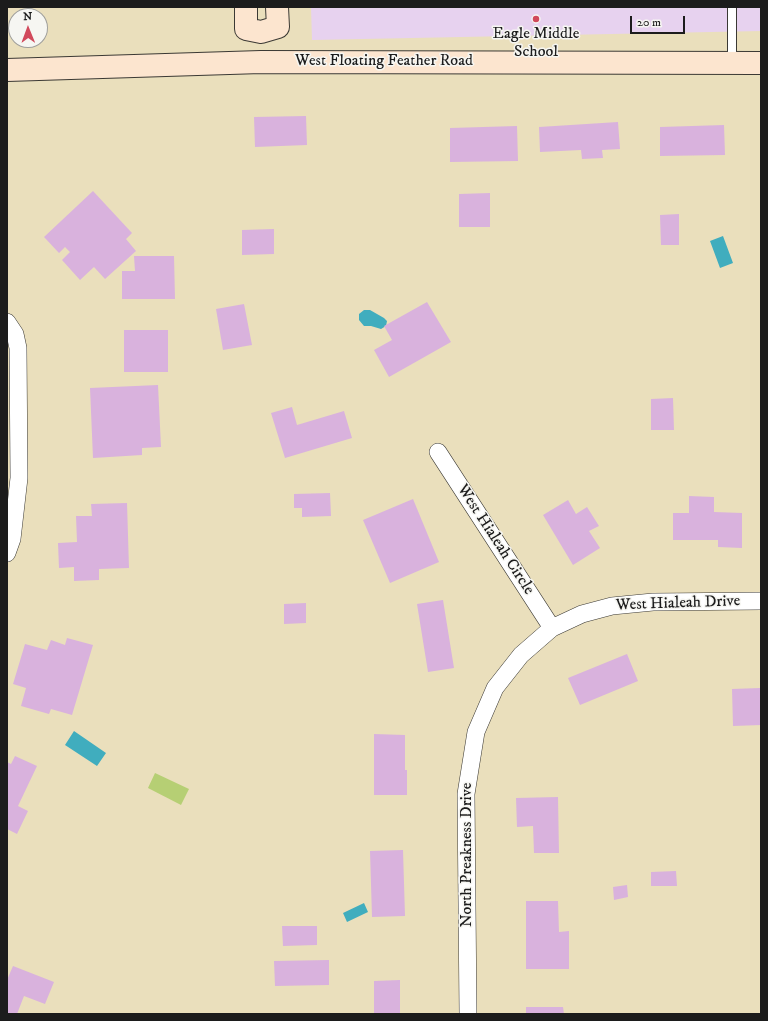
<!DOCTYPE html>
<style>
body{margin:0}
#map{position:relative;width:768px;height:1021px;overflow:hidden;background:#eadfbc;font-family:"IM FELL DW Pica",serif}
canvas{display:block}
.frame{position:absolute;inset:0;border:8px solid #1c1c1c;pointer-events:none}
.north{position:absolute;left:8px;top:8px;width:40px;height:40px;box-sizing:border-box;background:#f6f6f2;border:1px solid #9f9f9c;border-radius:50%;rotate:359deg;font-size:11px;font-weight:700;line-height:16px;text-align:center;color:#1c1c1c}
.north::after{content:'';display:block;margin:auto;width:14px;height:18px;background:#d1495b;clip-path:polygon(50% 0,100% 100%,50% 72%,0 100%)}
.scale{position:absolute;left:630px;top:16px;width:55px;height:18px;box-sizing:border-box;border:2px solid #1c1c1c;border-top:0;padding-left:5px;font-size:12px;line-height:14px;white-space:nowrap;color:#1c1c1c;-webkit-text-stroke:3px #f6f6f2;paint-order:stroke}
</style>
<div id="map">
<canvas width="768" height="1021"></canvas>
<div class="frame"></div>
<div class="north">N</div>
<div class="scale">20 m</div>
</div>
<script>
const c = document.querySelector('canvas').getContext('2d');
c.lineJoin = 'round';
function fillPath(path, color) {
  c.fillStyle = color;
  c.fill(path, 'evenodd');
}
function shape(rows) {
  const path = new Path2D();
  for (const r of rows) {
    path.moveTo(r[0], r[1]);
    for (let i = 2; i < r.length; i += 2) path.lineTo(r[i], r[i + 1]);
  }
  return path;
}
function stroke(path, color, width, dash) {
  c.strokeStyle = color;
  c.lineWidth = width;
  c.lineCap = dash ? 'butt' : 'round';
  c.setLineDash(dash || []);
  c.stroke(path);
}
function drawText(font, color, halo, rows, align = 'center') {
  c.font = font + ' "IM FELL DW Pica",serif';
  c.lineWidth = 3;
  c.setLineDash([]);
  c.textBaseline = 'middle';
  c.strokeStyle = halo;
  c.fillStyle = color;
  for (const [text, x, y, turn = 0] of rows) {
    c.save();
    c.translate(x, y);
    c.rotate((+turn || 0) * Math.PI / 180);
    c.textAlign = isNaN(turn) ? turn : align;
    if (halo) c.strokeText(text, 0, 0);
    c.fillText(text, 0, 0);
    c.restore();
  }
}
const built = shape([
 [311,7,761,7,761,31,312,40]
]);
const green = shape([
 [155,773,189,789,181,805,148,788]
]);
const water = shape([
 [723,236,733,263,720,268,710,241],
 [364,310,370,310,384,318,387,321,386,326,381,329,371,326,364,326,359,320,359,314],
 [74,731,106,753,97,766,65,745],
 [364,903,368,912,347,922,343,913]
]);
const building = shape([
 [306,116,307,145,255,147,254,117],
 [618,122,620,149,602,150,603,158,582,159,581,150,540,152,539,127],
 [724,125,725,155,660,156,660,127],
 [517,126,518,161,450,162,450,128],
 [93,191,132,233,126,239,136,251,105,279,94,267,80,280,62,260,70,252,65,247,59,253,44,237],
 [490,193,490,227,459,227,459,194],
 [679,214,679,245,661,245,660,215],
 [274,229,274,254,242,255,242,230],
 [134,256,174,256,175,299,122,299,122,271,135,271],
 [427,302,451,342,389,377,374,350,392,340,384,326],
 [244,304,252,345,223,350,216,309],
 [124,330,168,330,168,372,124,372],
 [158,385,161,447,142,448,142,455,93,458,90,388],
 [673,398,674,430,651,430,651,399],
 [292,407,297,425,344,411,352,438,285,458,271,413],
 [330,493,331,516,302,517,302,508,294,508,294,494],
 [689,496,714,497,714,512,742,513,742,548,718,547,718,540,673,540,673,513,689,513],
 [413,499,439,562,390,583,363,520],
 [568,500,576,514,587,507,599,526,589,531,600,548,573,565,543,515],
 [127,503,129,568,99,569,99,580,74,581,74,567,59,568,58,543,77,542,76,516,92,516,91,504],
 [443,600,454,668,428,672,417,604],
 [306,603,306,623,284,624,284,604],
 [67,638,93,645,72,715,51,709,49,714,21,706,26,688,13,684,25,644,47,650,51,640,65,645],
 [627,654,638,681,580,705,568,678],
 [760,688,761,725,733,726,732,689],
 [374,734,405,735,405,770,407,770,407,795,374,795],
 [15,756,37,766,18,806,28,811,17,834,7,829,7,762,11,764],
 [558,797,559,853,534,853,533,826,517,827,516,798],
 [403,850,405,916,372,917,370,851],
 [676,871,677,886,651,886,651,872],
 [627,885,628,897,614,900,613,887],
 [526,901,558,901,559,932,569,931,569,969,526,969],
 [282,926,317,926,317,945,283,946],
 [329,960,329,985,275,986,274,961],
 [13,966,54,982,45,1004,24,996,17,1014,7,1014,7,980],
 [400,980,400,1014,374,1014,374,981],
 [526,1007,563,1007,564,1014,526,1014]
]);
const lane = shape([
 [732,62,732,7]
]);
const street = shape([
 [7,322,15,334,18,348,19,478,12,539,7,553],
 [438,452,552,628],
 [468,1014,466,794,476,732,495,688,521,655,552,628,582,614,612,606,653,602,761,601]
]);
const secondary = shape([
 [246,7,246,29,261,32,278,27,277,7],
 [7,70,261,62,761,63]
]);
const markers = [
 [536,19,4,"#d1495b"]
];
const poiNames = [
 ["Eagle Middle",536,35],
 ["School",536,53]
];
const streetNames = [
 ["West Floating Feather Road",384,62],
 ["West Hialeah Circle",495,540,57],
 ["West Hialeah Drive",678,604,-2],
 ["North Preakness Drive",468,855,-90]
];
fillPath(built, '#e7d2ef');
fillPath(green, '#b6cf74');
fillPath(water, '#40adbe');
fillPath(building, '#d9b2dd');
stroke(lane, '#3b3934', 10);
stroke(street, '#3b3934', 18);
stroke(secondary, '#3b3934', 24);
stroke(lane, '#fff', 8);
stroke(street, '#fff', 17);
stroke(secondary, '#fce5cf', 22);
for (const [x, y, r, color] of markers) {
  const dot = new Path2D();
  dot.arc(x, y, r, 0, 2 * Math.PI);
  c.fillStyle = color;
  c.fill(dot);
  stroke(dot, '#f6f6f2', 1.5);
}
drawText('16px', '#1c1c1c', '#f6f6f2', poiNames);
drawText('16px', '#1c1c1c', '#f6f6f2', streetNames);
</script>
